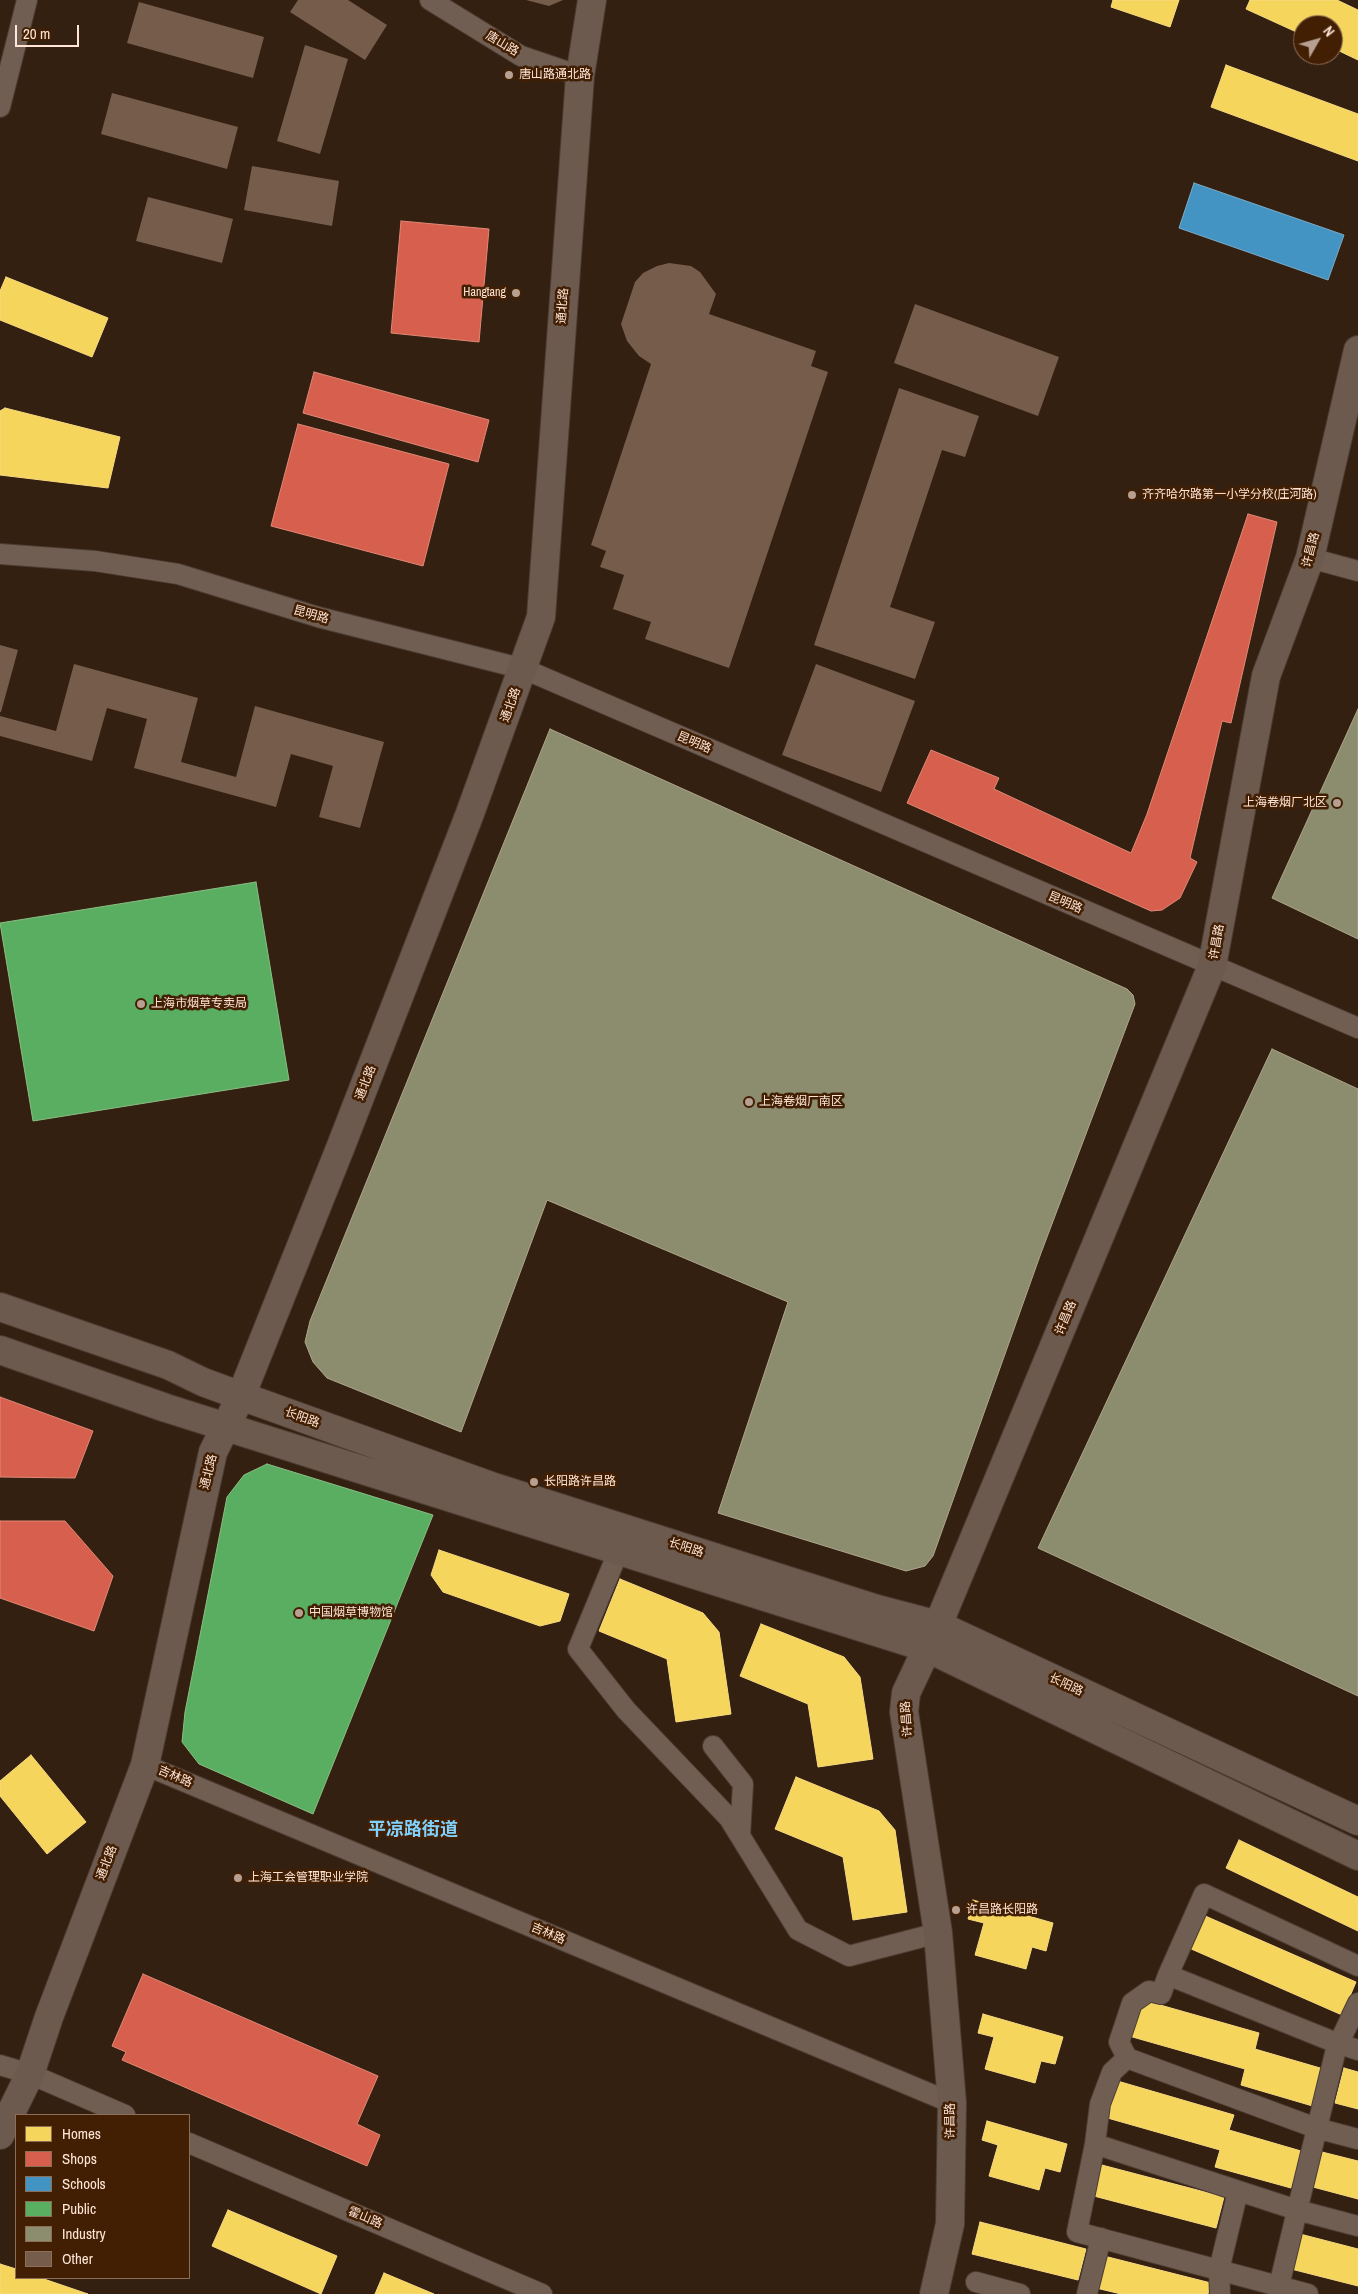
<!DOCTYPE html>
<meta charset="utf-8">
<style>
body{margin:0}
#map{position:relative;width:1358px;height:2294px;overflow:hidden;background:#342011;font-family:"Archivo Narrow",sans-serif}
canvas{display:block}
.legend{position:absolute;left:15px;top:2114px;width:175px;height:165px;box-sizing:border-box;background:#421f03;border:1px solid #8d6e57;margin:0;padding:6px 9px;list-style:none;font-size:15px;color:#fee5d6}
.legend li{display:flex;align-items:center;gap:10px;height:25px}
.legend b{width:25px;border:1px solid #8d6e57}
.north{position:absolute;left:1293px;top:15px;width:50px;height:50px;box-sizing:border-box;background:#421f03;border:1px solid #8d6e57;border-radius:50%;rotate:52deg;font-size:14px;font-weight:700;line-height:20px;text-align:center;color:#fee5d6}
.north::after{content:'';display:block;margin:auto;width:18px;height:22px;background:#b7a091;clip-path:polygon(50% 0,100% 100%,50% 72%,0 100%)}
.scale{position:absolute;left:15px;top:25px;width:64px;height:22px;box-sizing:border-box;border:2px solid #fee5d6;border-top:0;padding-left:6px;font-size:15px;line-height:18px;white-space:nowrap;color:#fee5d6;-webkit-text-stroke:4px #421f03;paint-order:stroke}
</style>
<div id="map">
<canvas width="1358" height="2294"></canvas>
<ul class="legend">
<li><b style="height:14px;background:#f6d55c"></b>Homes</li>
<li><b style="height:14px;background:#d6604d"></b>Shops</li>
<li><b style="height:14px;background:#4393c3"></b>Schools</li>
<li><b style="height:14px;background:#5aae61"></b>Public</li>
<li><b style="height:14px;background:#8c8c6e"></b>Industry</li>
<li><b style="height:14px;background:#765c4a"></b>Other</li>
</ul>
<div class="north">N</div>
<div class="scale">20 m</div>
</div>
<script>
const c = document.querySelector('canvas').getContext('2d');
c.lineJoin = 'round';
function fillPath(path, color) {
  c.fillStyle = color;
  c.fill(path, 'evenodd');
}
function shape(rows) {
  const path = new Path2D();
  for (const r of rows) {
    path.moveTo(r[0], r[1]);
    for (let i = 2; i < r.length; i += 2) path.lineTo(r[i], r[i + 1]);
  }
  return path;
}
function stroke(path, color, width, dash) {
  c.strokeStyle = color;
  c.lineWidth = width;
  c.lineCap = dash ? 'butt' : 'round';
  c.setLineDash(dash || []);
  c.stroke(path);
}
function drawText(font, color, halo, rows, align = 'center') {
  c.font = font + ' "Archivo Narrow","Noto Sans SC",sans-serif';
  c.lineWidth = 5;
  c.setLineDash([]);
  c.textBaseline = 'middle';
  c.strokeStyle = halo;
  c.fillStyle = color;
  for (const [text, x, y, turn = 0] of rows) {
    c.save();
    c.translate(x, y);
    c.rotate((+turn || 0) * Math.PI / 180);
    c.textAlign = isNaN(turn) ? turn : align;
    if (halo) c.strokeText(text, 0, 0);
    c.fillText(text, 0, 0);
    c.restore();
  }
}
const homes = shape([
 [1113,0,1179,0,1170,27,1111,7,1113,0],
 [1250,0,1337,0,1358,10,1358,60,1333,48,1333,25,1303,25,1303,35,1246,9,1250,0],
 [1226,65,1358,114,1358,161,1211,107,1226,65],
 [6,277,108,318,92,357,0,320,0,291,6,277],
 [5,408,120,437,108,488,0,475,0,411,5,408],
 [439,1550,569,1594,560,1621,540,1626,443,1592,431,1575,439,1550],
 [620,1579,703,1613,719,1632,731,1714,676,1722,667,1659,599,1631,620,1579],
 [761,1624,844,1657,860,1677,873,1759,818,1767,808,1704,740,1676,761,1624],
 [31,1755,86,1822,47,1854,0,1796,0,1781,31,1755],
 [796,1777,879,1811,895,1830,907,1912,853,1920,843,1857,775,1829,796,1777],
 [1239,1840,1358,1897,1358,1931,1226,1868,1239,1840],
 [973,1900,1053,1923,1046,1951,1032,1947,1026,1969,975,1955,984,1923,968,1919,973,1900],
 [1203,1915,1356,1982,1342,2015,1189,1948,1203,1915],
 [1139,1999,1259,2033,1255,2049,1327,2070,1316,2107,1241,2085,1245,2069,1129,2036,1139,1999],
 [983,2014,1063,2037,1055,2064,1041,2061,1035,2083,985,2069,994,2037,978,2033,983,2014],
 [1344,2068,1358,2072,1358,2109,1335,2103,1344,2068],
 [1114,2080,1234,2115,1229,2130,1301,2151,1291,2188,1215,2167,1220,2150,1104,2117,1114,2080],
 [987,2121,1067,2144,1060,2172,1045,2168,1039,2190,989,2176,998,2145,982,2140,987,2121],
 [1322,2152,1358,2161,1358,2199,1313,2187,1322,2152],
 [1098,2164,1224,2197,1216,2228,1090,2195,1098,2164],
 [228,2210,337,2256,321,2294,212,2246,228,2210],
 [980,2222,1086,2249,1078,2280,972,2254,980,2222],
 [1300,2234,1358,2249,1358,2286,1291,2269,1300,2234],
 [1104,2256,1211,2283,1208,2294,1121,2294,1096,2288,1104,2256],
 [0,2264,16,2269,16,2278,41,2278,88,2294,0,2294,0,2264],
 [384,2273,434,2294,375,2294,384,2273]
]);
const shops = shape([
 [401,221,489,229,479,342,391,333,401,221],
 [314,372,489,420,478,462,303,413,314,372],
 [298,424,449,464,423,566,271,526,298,424],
 [1248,514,1277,522,1231,723,1222,721,1190,858,1197,862,1180,898,1162,910,1151,911,907,803,931,750,999,778,994,789,1131,853,1147,814,1248,514],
 [0,1397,93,1431,75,1478,0,1477,0,1397],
 [0,1521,65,1521,113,1576,94,1631,0,1598,0,1521],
 [143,1974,378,2076,357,2124,380,2135,367,2166,122,2060,126,2052,112,2046,143,1974]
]);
const schools = shape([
 [1194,183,1344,235,1328,280,1179,228,1194,183]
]);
const public = shape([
 [256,882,289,1080,33,1121,0,923,256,882],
 [267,1464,433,1515,313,1814,199,1764,182,1742,185,1712,227,1497,244,1475,267,1464]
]);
const industry = shape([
 [1358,709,1358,939,1272,898,1358,709],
 [550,729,1127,989,1133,995,1135,1004,1041,1253,933,1556,925,1566,906,1571,718,1513,788,1302,547,1200,461,1432,327,1378,313,1362,305,1342,310,1321,550,729],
 [1272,1049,1358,1089,1358,1696,1038,1548,1272,1049]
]);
const building = shape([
 [298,0,348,0,387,25,365,60,290,12],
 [526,0,563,0,549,6],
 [139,2,264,37,253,78,127,43],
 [305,45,348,59,320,154,277,141],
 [112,93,238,127,227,169,101,134],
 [252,166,339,181,332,226,244,210],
 [148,197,233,219,222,263,136,241],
 [669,263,691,266,700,272,716,294,709,314,816,351,811,366,828,372,729,668,645,639,651,622,613,609,624,575,600,567,606,551,591,545,651,364,639,356,627,341,621,324,635,282,643,273,657,266],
 [915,304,1059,357,1038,416,894,363],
 [899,388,979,416,965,457,942,450,890,607,935,622,915,679,814,645],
 [0,645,18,650,1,712,0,712],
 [74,664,198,698,181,762,236,777,255,706,384,742,360,828,319,817,333,766,291,754,276,807,134,768,147,719,107,708,92,761,0,736,0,716,56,731],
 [816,664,915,701,881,792,782,755]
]);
const street = shape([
 [430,0,521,56,580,76],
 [0,107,27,0],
 [0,554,95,561,178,574,318,617,524,669,1358,1028],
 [1310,558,1358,571],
 [619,1550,578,1649,626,1710,729,1818,798,1930,849,1956,938,1933],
 [713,1746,743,1784,740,1836],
 [145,1765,952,2103],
 [1358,1966,1204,1894,1168,1975,1339,2044,1358,2050],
 [1168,1975,1161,1994,1149,1991,1132,2003,1119,2042,1127,2058,1316,2128,1358,2139],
 [1127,2058,1112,2072,1100,2104,1095,2144,1077,2232,1308,2294],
 [0,2065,30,2074,125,2115],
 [189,2143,542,2294],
 [1095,2144,1297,2210,1358,2226],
 [976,2282,1020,2294],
 [1279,2286,1336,2049,1358,2003],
 [1087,2294,1101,2238],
 [1220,2294,1219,2270,1238,2191]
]);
const secondary = shape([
 [0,1307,168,1365,203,1382,241,1396,491,1486,877,1609,938,1625,1358,1821],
 [0,1350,166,1408,927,1648,1358,1856],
 [0,2135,30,2074,49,2017,145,1765,213,1452,241,1396,341,1146,469,816,541,617,580,76,592,0],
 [934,2294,950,2224,952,2103,938,1933,904,1712,906,1693,938,1625,1212,966,1266,676,1310,558,1358,350]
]);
const markers = [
 [509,75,5,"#b7a091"],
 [516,293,5,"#b7a091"],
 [1132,495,5,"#b7a091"],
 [1337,803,5,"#b7a091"],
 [141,1004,5,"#b7a091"],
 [749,1102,5,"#b7a091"],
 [534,1482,5,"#b7a091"],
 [299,1613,5,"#b7a091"],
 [238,1878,5,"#b7a091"],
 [956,1910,5,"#b7a091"]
];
const streetNames = [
 ["唐山路",502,44,31],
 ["通北路",563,306,-86],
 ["许昌路",1311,550,-75],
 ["昆明路",311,615,16],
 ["通北路",511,705,-70],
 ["昆明路",694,743,23],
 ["昆明路",1065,903,23],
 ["许昌路",1217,942,-80],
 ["通北路",366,1083,-69],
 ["许昌路",1066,1318,-67],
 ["长阳路",302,1418,20],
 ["通北路",209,1472,-76],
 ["长阳路",686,1548,18],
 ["长阳路",1066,1685,25],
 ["许昌路",907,1719,-94],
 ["吉林路",175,1777,23],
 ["通北路",107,1863,-69],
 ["吉林路",548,1934,23],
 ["许昌路",951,2121,-90],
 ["霍山路",365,2218,23]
];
const poiNames = [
 ["唐山路通北路",519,75],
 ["Hangtang",506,293,"right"],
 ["齐齐哈尔路第一小学分校(庄河路)",1142,495],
 ["上海卷烟厂北区",1327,803,"right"],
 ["上海市烟草专卖局",151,1004],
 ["上海卷烟厂南区",759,1102],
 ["长阳路许昌路",544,1482],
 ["中国烟草博物馆",309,1613],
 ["上海工会管理职业学院",248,1878],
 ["许昌路长阳路",966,1910]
];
const districtNames = [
 ["平凉路街道",413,1830]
];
fillPath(homes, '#f6d55c');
stroke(homes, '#f8da81', 1);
fillPath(shops, '#d6604d');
stroke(shops, '#e28876', 1);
fillPath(schools, '#4393c3');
stroke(schools, '#7bacc9', 1);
fillPath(public, '#5aae61');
stroke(public, '#8bbe84', 1);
fillPath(industry, '#8c8c6e');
stroke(industry, '#aea78d', 1);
fillPath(building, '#765c4a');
stroke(street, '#4b3c32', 22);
stroke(secondary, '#4b3c32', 30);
stroke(street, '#705e52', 20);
stroke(secondary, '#6d5a4f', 28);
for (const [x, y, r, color] of markers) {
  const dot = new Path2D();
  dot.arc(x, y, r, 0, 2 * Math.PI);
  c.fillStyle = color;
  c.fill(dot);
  stroke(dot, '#421f03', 2);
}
drawText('12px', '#fee5d6', '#421f03', streetNames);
drawText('12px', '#fee5d6', '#421f03', poiNames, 'left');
drawText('bold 18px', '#81d1fd', '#421f03', districtNames);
</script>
